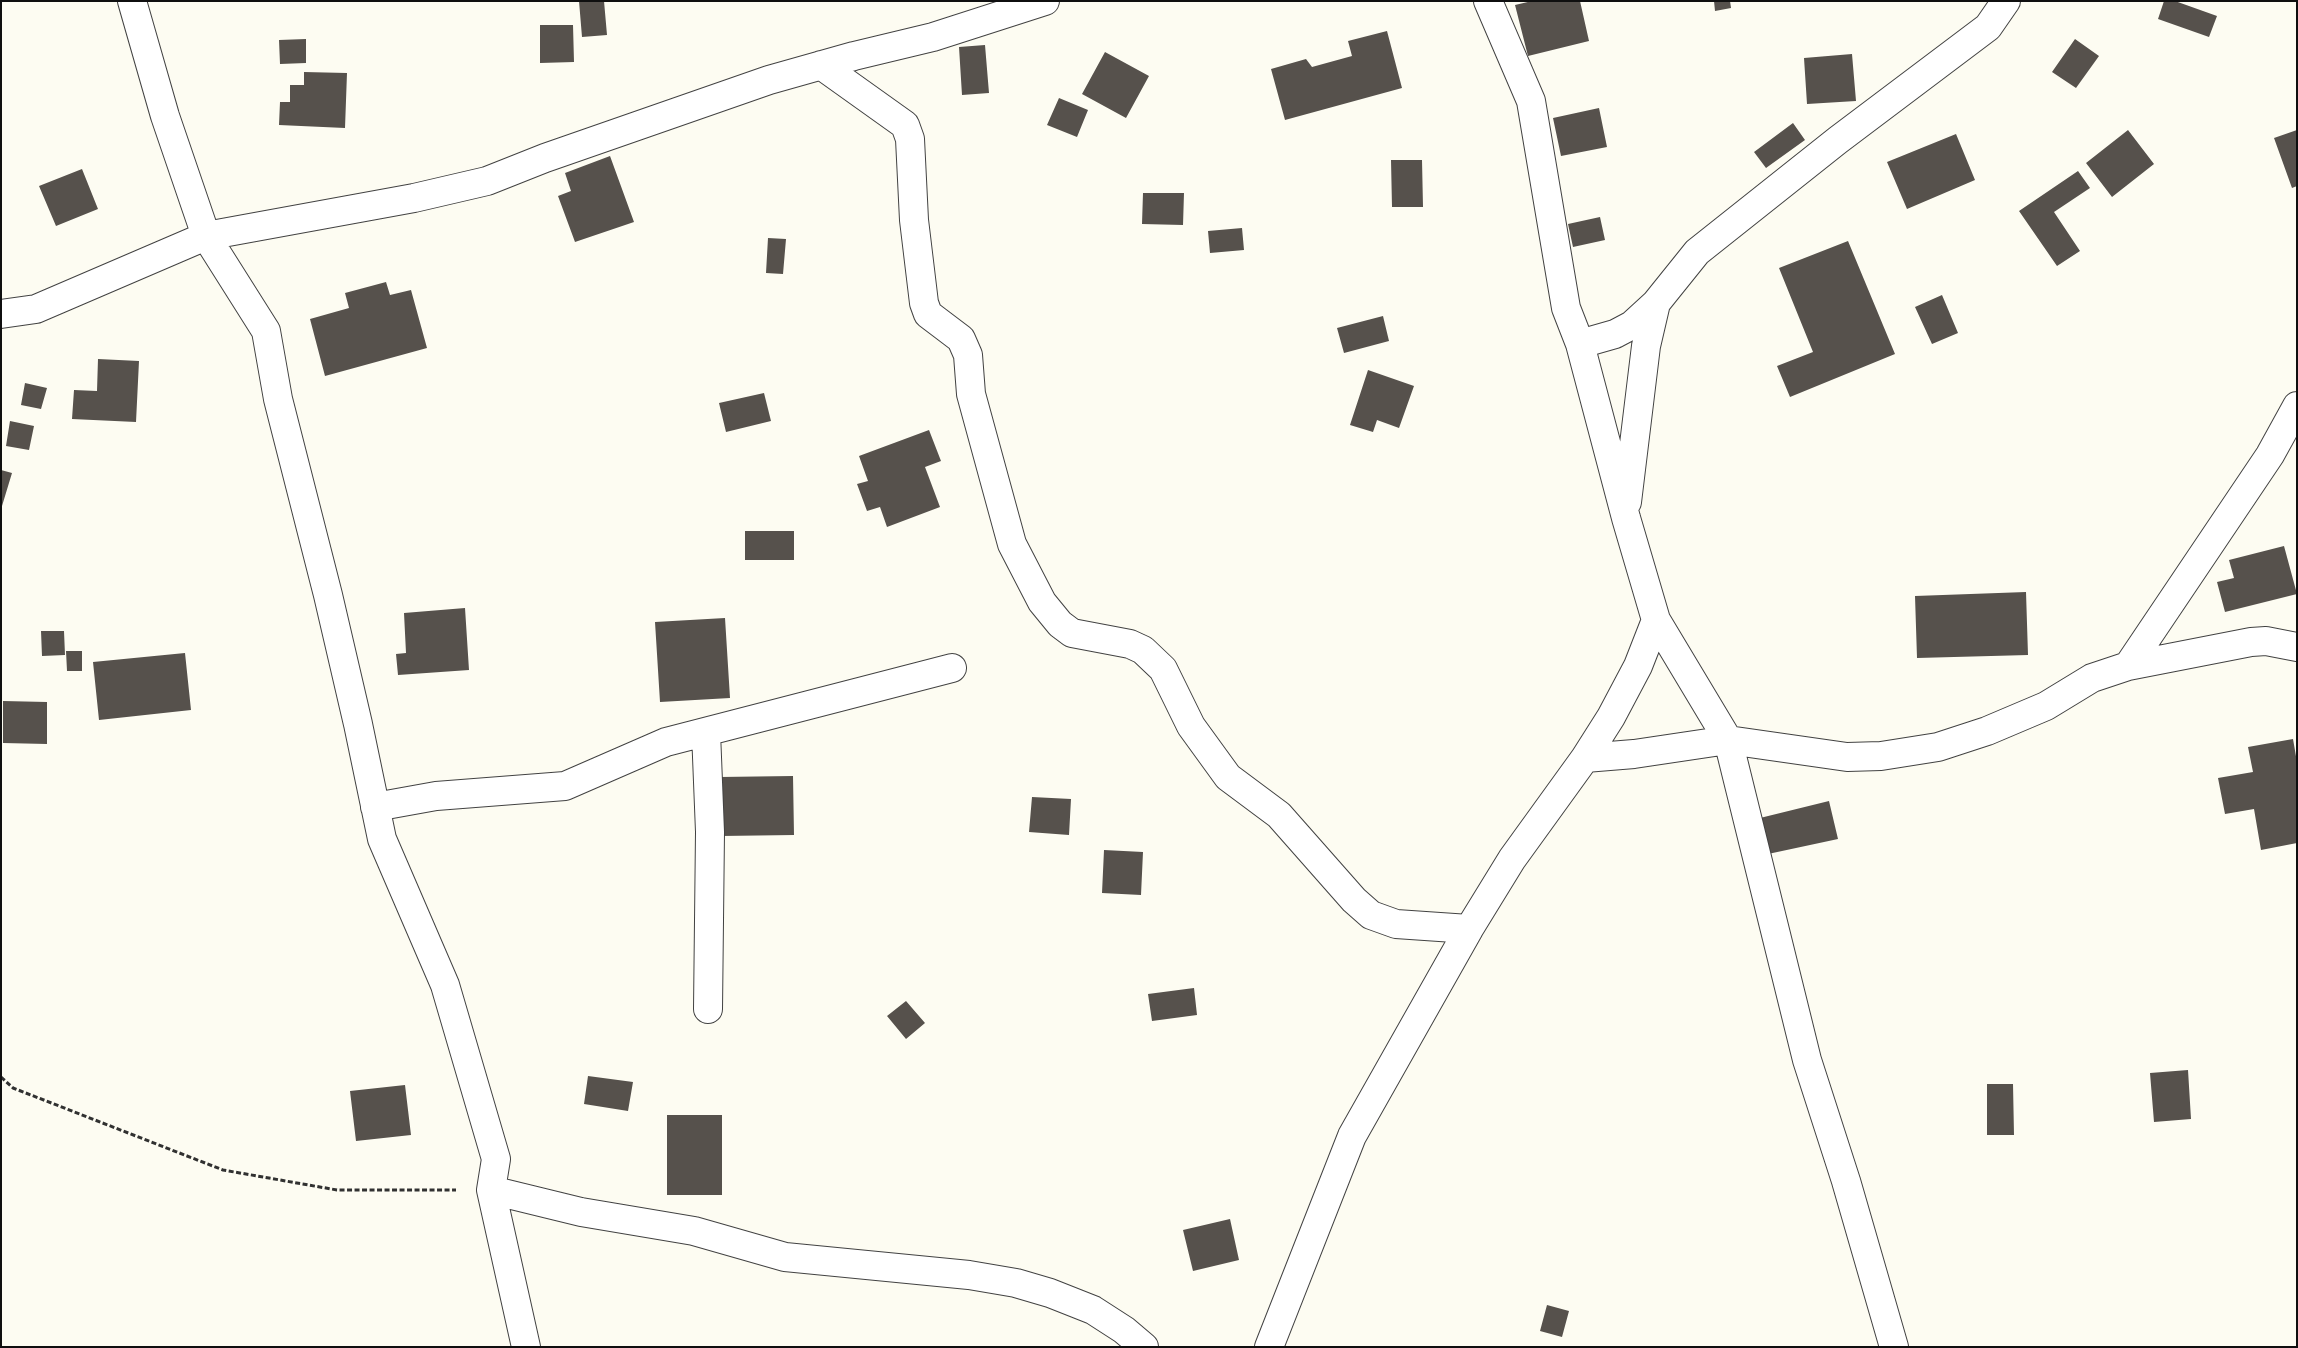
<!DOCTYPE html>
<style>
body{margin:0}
#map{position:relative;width:2298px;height:1348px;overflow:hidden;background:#fdfcf2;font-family:"Libre Baskerville",serif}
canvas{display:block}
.frame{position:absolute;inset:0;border:2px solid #0f0f0f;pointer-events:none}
</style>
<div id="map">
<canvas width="2298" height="1348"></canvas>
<div class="frame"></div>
</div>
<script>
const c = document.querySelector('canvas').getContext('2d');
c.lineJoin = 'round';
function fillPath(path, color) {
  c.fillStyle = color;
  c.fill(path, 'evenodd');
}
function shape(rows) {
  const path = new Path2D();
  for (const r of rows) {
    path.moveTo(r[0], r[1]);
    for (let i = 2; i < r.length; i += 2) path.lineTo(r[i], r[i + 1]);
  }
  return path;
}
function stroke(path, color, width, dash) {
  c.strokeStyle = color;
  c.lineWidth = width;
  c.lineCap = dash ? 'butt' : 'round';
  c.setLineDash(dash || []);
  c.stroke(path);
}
const building = shape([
 [579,1,604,1,607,35,582,37],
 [1532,1,1580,1,1589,41,1528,56,1515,5],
 [1714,1,1730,1,1731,8,1715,11],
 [2164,1,2175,1,2217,16,2209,37,2158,19],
 [540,25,573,25,574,62,540,63],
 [1387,31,1402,88,1285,120,1271,69,1306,59,1312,67,1352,56,1348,41],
 [306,39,306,63,280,64,279,40],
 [2075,39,2099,56,2076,88,2052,72],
 [985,45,989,93,962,95,959,47],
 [1105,52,1149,76,1126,118,1082,94],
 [1852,54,1856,101,1807,104,1804,58],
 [304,72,347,73,345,128,279,125,280,102,290,102,290,85,304,85],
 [1059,98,1088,110,1077,137,1047,125],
 [1599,108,1607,147,1561,156,1553,118],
 [1793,123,1805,140,1766,168,1754,152],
 [2128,130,2154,164,2112,197,2086,163],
 [2297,130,2297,186,2292,188,2274,138],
 [1956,134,1975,180,1907,209,1887,162],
 [610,156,634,222,575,242,558,196,571,191,565,173],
 [1391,160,1422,160,1423,207,1392,207],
 [82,169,98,209,56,226,39,186],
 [2078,171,2090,188,2054,212,2080,251,2057,266,2019,211],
 [1143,193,1184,193,1183,225,1142,224],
 [1600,217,1605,240,1573,247,1568,224],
 [1242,228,1244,250,1210,253,1208,231],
 [768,238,786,239,783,274,766,273],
 [1848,241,1895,354,1790,397,1777,366,1813,352,1779,268],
 [386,282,390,295,411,290,427,348,325,376,310,319,349,308,345,293],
 [1942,295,1958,333,1932,344,1915,307],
 [1383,316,1389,341,1344,353,1337,328],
 [98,359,139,361,136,422,72,419,74,390,97,391],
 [1368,370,1414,386,1399,428,1377,420,1373,432,1350,425],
 [25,383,47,388,41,409,21,405],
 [764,393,771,421,726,432,719,403],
 [10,421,34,426,29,450,6,446],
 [929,430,941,461,925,467,940,507,887,527,880,507,867,511,857,484,868,481,859,456],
 [1,470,12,473,2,506,1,506],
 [745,531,794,531,794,560,745,560],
 [2284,546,2297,594,2225,612,2217,582,2234,578,2229,560],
 [2026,592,2028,655,1917,658,1915,596],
 [465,608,469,670,398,675,396,654,406,653,404,613],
 [725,618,730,698,660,702,655,622],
 [41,631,64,631,65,655,42,656],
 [66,651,82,651,82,671,67,671],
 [185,653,191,710,99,720,93,662],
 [3,701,47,702,47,744,3,743],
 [2293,739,2297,762,2297,843,2261,850,2254,809,2225,814,2218,778,2253,772,2248,747],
 [793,776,794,835,721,836,720,777],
 [1032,797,1071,799,1069,835,1029,832],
 [1829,801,1838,839,1768,854,1760,818],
 [1104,850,1143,852,1141,895,1102,893],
 [1194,988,1197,1015,1152,1021,1148,994],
 [906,1001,925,1023,906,1039,887,1016],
 [2188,1070,2191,1119,2154,1122,2150,1073],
 [588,1076,633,1082,628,1111,584,1104],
 [1987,1084,2013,1084,2014,1135,1987,1135],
 [405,1085,411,1135,356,1141,350,1091],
 [667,1115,722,1115,722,1195,667,1195],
 [1230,1219,1239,1260,1193,1271,1183,1230],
 [1547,1305,1569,1311,1562,1337,1540,1331]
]);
const path = shape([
 [1,1077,13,1088,223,1170,337,1190,456,1190]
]);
const minor = shape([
 [132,1,165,116,206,236,266,331,278,399,328,595,358,724,382,839,445,985,496,1159,491,1190,526,1347],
 [1488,1,1531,101,1566,308,1580,344,1626,518,1656,620,1728,740,1807,1060,1846,1181,1894,1347],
 [821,65,905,125,910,139,914,220,924,303,928,314,961,339,968,355,971,394,1012,544,1042,602,1060,624,1072,633,1130,644,1143,650,1163,669,1191,726,1228,777,1279,815,1354,900,1371,915,1396,924,1469,929],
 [1,314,36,309,206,236,414,198,487,181,545,158,769,80,854,56,933,37,1045,1],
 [1580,344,1615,334,1632,325,1656,303,1697,252,1838,140,1988,27,2006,1],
 [1627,502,1646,346,1656,303],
 [2128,666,2270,455,2297,406],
 [706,732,710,832,708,1009],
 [1585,758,1634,754,1728,740,1847,757,1881,756,1938,747,1987,731,2046,706,2092,678,2128,666,2251,642,2266,641,2297,647],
 [375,807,436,796,565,786,666,742,952,668],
 [491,1190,581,1212,694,1231,785,1257,969,1275,1016,1283,1050,1293,1093,1310,1124,1330,1144,1347],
 [1269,1347,1352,1136,1469,929,1512,859,1585,758,1611,717,1638,666,1656,620]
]);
fillPath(building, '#56514c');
stroke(minor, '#424242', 30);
stroke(path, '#313131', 3, [5, 2.5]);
stroke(minor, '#fff', 28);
</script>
